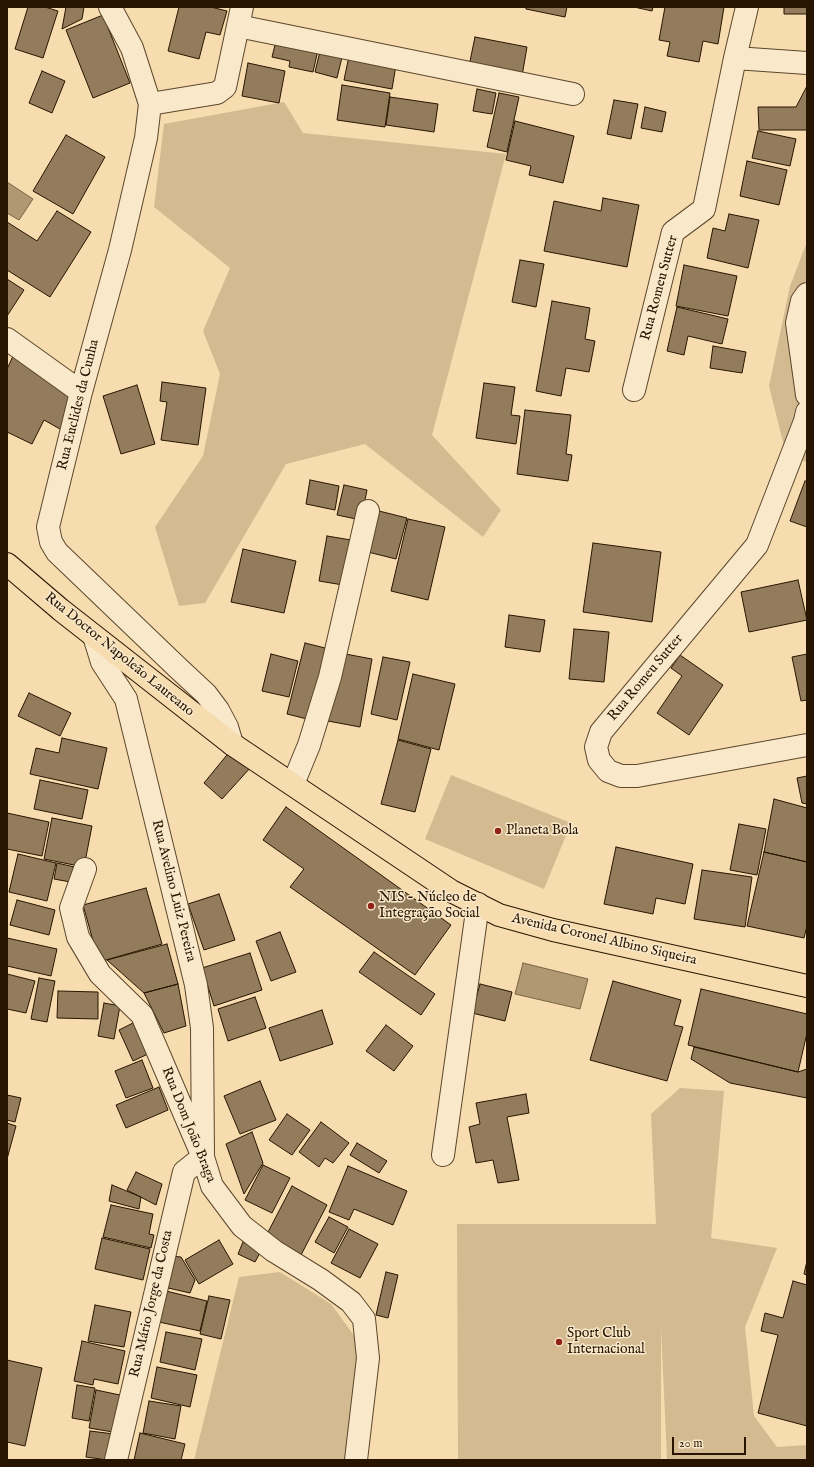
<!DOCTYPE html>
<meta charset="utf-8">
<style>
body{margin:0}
#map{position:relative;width:814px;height:1467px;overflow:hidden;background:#f6dcae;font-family:"IM FELL English",serif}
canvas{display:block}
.frame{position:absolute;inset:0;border:8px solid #281501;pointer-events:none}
.scale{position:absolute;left:672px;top:1437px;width:74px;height:18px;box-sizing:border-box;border:2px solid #281501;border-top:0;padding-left:5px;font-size:12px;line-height:14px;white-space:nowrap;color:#281501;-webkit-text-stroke:3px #f9e8ca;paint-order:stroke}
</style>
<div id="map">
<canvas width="814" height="1467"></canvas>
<div class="frame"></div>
<div class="scale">20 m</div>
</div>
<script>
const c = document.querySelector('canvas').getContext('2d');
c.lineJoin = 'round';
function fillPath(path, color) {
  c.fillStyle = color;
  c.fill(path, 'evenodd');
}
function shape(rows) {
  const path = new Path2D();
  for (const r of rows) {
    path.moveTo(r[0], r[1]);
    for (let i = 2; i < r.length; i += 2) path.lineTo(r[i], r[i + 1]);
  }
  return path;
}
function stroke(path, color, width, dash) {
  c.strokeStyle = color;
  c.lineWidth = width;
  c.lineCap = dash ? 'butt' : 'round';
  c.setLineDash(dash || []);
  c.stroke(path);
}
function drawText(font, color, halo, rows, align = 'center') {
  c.font = font + ' "IM FELL English",serif';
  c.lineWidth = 3;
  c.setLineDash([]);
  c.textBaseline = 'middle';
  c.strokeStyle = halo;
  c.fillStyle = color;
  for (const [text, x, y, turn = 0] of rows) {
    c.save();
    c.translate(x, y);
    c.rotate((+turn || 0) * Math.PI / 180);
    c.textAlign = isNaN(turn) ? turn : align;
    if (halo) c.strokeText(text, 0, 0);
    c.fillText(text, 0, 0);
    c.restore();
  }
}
const green = shape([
 [284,102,303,133,506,154,432,435,501,510,483,537,365,444,286,464,205,603,179,606,155,527,203,456,220,374,203,331,230,268,154,207,164,124],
 [807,242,807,462,790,457,783,442,769,386,790,286],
 [451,775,571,823,544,889,425,839],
 [680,1088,724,1091,711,1238,777,1248,745,1327,754,1416,777,1447,807,1445,807,1460,667,1460,661,1327,661,1460,458,1460,457,1224,656,1224,651,1114],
 [280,1272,331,1304,361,1345,345,1460,194,1460,239,1277]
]);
const water = shape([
 [7,182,33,199,19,220,7,213,7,182],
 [523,963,588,979,580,1009,515,994,523,963]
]);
const building = shape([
 [28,7,45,7,58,11,43,58,15,49,28,7],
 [66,7,84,7,82,19,62,29,66,7],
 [179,7,211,7,227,11,220,35,206,32,199,59,168,51,179,7],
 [526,7,567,7,565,17,526,9,526,7],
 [634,7,653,7,652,11,634,7],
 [665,7,724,7,718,44,703,41,699,62,667,56,670,42,659,40,665,7],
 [784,7,807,7,807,14,784,14,784,7],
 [103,15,130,83,93,98,66,30,103,15],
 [475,37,527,47,522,76,469,66,475,37],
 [276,41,318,50,313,72,289,67,290,61,272,57,276,41],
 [321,47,343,53,337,78,315,72,321,47],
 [349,56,396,65,392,89,344,80,349,56],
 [248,63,285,71,279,103,242,96,248,63],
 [42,71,65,81,52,113,29,103,42,71],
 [342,85,390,93,385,127,337,120,342,85],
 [807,86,807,130,759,130,758,107,796,107,807,86],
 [477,89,496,93,492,114,473,111,477,89],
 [499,93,519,97,507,152,487,147,499,93],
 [390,97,438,104,434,132,386,125,390,97],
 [614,100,638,104,631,139,607,134,614,100],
 [645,107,666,112,662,132,641,128,645,107],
 [515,121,574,136,563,183,529,175,531,166,506,160,515,121],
 [758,131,796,139,790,166,752,158,758,131],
 [66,135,105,157,73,214,33,191,66,135],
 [747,161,787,170,779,205,740,196,747,161],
 [603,198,639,205,627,267,544,251,554,201,601,211,603,198],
 [57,211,91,232,50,297,7,270,7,222,37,241,57,211],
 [729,214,759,220,748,268,707,258,713,228,725,231,729,214],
 [520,260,544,264,536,307,512,302,520,260],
 [684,265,737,276,728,316,676,306,684,265],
 [7,279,24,290,7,316,7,279],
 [552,301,590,308,585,339,595,341,589,372,566,368,561,396,536,391,552,301],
 [677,307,728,319,722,344,688,336,684,355,667,351,677,307],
 [713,346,746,352,742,373,710,368,713,346],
 [15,352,78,394,60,429,44,420,32,444,7,432,7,369,15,352],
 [162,382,206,388,198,445,161,440,167,402,160,401,162,382],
 [484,383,515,387,511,415,520,416,516,444,476,438,484,383],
 [137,385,155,444,121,454,103,396,137,385],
 [525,410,571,415,566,454,572,455,568,481,517,474,525,410],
 [310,480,339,486,335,510,306,504,310,480],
 [805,481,807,482,807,527,790,521,805,481],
 [344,485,367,490,361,520,337,515,344,485],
 [375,510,407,518,396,559,364,551,375,510],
 [408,519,445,527,428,600,391,591,408,519],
 [327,536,357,541,349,586,319,581,327,536],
 [593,543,661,552,652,622,583,612,593,543],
 [243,549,296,561,284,613,231,602,243,549],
 [798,580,807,620,749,632,741,592,798,580],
 [509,615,545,620,540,652,505,647,509,615],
 [574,629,609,632,604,682,569,679,574,629],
 [305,643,333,650,315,721,287,714,305,643],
 [340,653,372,659,360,727,328,721,340,653],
 [271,654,298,661,289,697,262,691,271,654],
 [807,654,807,700,801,701,792,657,807,654],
 [680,655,723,685,689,735,657,713,682,676,671,668,680,655],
 [383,657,410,662,397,720,371,714,383,657],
 [413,674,455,684,439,750,398,739,413,674],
 [29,693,71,713,60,736,18,716,29,693],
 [62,738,107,748,98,789,30,774,36,748,59,753,62,738],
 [398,740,431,749,415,812,381,804,398,740],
 [231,750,251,767,222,799,204,783,231,750],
 [807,776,807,804,802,803,797,778,807,776],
 [40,780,88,790,82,819,34,809,40,780],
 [774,799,807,808,807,862,764,852,774,799],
 [286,807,451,925,415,975,290,887,304,869,263,840,286,807],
 [7,813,49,822,42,856,7,849,7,813],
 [52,818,92,826,84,867,44,859,52,818],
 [739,824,766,829,757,875,730,870,739,824],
 [616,847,693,864,685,904,656,898,653,914,604,904,616,847],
 [764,852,807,862,807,926,804,938,747,926,764,852],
 [18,854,56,863,47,901,9,892,18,854],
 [57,863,79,868,76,883,54,879,57,863],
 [702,870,752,877,745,927,694,919,702,870],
 [146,888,162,944,99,962,83,905,146,888],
 [219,894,235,940,204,950,188,904,219,894],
 [17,900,55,910,49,935,10,925,17,900],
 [280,932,296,972,271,981,256,941,280,932],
 [7,938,57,949,51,976,7,966,7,938],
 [167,944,178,984,144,993,107,960,167,944],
 [374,952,435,994,421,1015,359,972,374,952],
 [250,953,262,990,214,1006,202,968,250,953],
 [7,974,35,981,26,1013,7,1009,7,974],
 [39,978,55,981,47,1022,31,1019,39,978],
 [613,981,681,1000,674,1025,683,1027,667,1081,590,1060,613,981],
 [178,984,186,1026,164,1033,144,993,178,984],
 [480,984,512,992,505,1021,472,1013,480,984],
 [701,989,807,1014,807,1033,798,1072,688,1045,701,989],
 [58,991,98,992,98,1019,57,1018,58,991],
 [255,997,266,1028,228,1041,218,1009,255,997],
 [104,1003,120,1006,114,1039,98,1036,104,1003],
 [322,1010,333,1044,280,1061,269,1028,322,1010],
 [133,1023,148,1054,133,1061,119,1030,133,1023],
 [386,1025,413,1046,394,1071,366,1051,386,1025],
 [694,1047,798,1072,807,1069,807,1098,730,1083,691,1059,694,1047],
 [142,1060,153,1088,126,1098,115,1071,142,1060],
 [260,1081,276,1120,240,1134,224,1096,260,1081],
 [159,1087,168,1110,126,1128,116,1105,159,1087],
 [526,1094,529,1113,507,1117,519,1180,498,1183,493,1160,476,1163,469,1127,480,1124,476,1103,526,1094],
 [7,1095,21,1098,15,1122,7,1120,7,1095],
 [287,1114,310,1130,292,1155,269,1140,287,1114],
 [321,1122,349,1143,333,1163,325,1158,319,1167,299,1152,321,1122],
 [7,1123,16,1126,7,1159,7,1123],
 [252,1132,263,1163,244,1194,226,1144,252,1132],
 [357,1143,387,1161,379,1173,350,1155,357,1143],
 [263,1165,290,1178,272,1213,245,1200,263,1165],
 [348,1166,407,1191,393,1225,354,1209,349,1220,329,1212,348,1166],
 [136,1172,162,1184,156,1205,127,1190,136,1172],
 [112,1185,141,1197,139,1209,109,1201,112,1185],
 [292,1186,327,1205,301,1255,266,1236,292,1186],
 [111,1205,153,1214,149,1234,154,1235,151,1248,103,1237,111,1205],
 [329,1217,348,1227,334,1253,315,1242,329,1217],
 [349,1229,378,1244,360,1278,331,1263,349,1229],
 [102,1238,150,1249,143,1280,95,1269,102,1238],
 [219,1240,233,1264,199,1284,185,1260,219,1240],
 [243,1242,261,1251,255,1262,238,1254,243,1242],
 [170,1256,181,1257,195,1280,190,1293,164,1287,170,1256],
 [807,1261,807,1275,804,1274,807,1261],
 [386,1272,398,1275,388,1318,376,1315,386,1272],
 [793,1281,807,1285,807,1426,758,1413,778,1335,761,1331,765,1313,783,1318,793,1281],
 [166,1291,207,1301,200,1331,159,1322,166,1291],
 [209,1296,230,1300,221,1339,200,1334,209,1296],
 [95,1305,131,1312,124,1347,88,1341,95,1305],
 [166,1332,202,1339,195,1370,160,1362,166,1332],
 [82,1341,125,1351,118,1384,94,1379,93,1385,74,1381,82,1341],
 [7,1360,42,1368,25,1446,7,1442,7,1360],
 [157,1367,197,1375,190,1407,151,1398,157,1367],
 [77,1385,95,1388,89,1421,72,1418,77,1385],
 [96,1390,120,1395,113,1432,89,1428,96,1390],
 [149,1401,181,1406,175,1439,143,1433,149,1401],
 [90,1431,114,1434,107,1460,86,1457,90,1431],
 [140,1433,185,1444,181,1460,134,1460,140,1433]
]);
const minor = shape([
 [110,7,132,48,150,104,146,138,120,250,81,392,48,527,51,542,57,552,178,668,206,694,218,710,227,727,232,744],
 [238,26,573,94],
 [735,58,747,7],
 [150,104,217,93,225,87,242,7],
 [807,294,802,301,797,323,807,395],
 [7,339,81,392],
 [634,390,673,232,704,209,735,58,807,63],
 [807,412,805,421,757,545,601,732,596,747,599,760,608,771,621,776,637,776,807,745],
 [94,636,102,662,126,699,196,985,202,1028,203,1157,184,1172,116,1460],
 [293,784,309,745,330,677,368,511],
 [85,869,71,908,78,937,100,974,142,1015,203,1157,212,1186,242,1226,274,1251,321,1280,351,1302,364,1319,368,1358,356,1460],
 [443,1155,478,904]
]);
const major = shape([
 [7,564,61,610,232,744,451,891,499,915,553,930,807,986]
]);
const markers = [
 [498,831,4,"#8f2418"],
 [371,906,4,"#8f2418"],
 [559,1342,4,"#8f2418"]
];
const streetNames = [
 ["Rua Romeu Sutter",660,288,-75],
 ["Rua Euclides da Cunha",79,405,-76],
 ["Rua Doctor Napoleão Laureano",119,655,39],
 ["Rua Romeu Sutter",646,678,-50],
 ["Rua Avelino Luiz Pereira",173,891,76],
 ["Avenida Coronel Albino Siqueira",604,940,13],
 ["Rua Dom João Braga",188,1125,68],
 ["Rua Mário Jorge da Costa",152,1304,-77]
];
const poiNames = [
 ["Planeta Bola",506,831],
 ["NIS - Núcleo de",379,898],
 ["Integração Social",379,914],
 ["Sport Club",567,1334],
 ["Internacional",567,1350]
];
fillPath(green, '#d3ba91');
fillPath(water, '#b09873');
stroke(water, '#7a6445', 1);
fillPath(building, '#937c5b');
stroke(building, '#281501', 1);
stroke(minor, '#5c472c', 24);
stroke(major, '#281501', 24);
stroke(minor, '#f9e8ca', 22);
stroke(major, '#f6dcae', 22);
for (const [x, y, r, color] of markers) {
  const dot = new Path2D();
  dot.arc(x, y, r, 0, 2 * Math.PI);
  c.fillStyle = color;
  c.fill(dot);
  stroke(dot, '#f9e8ca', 1.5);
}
drawText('14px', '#281501', '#f9e8ca', streetNames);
drawText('14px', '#281501', '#f9e8ca', poiNames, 'left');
</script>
